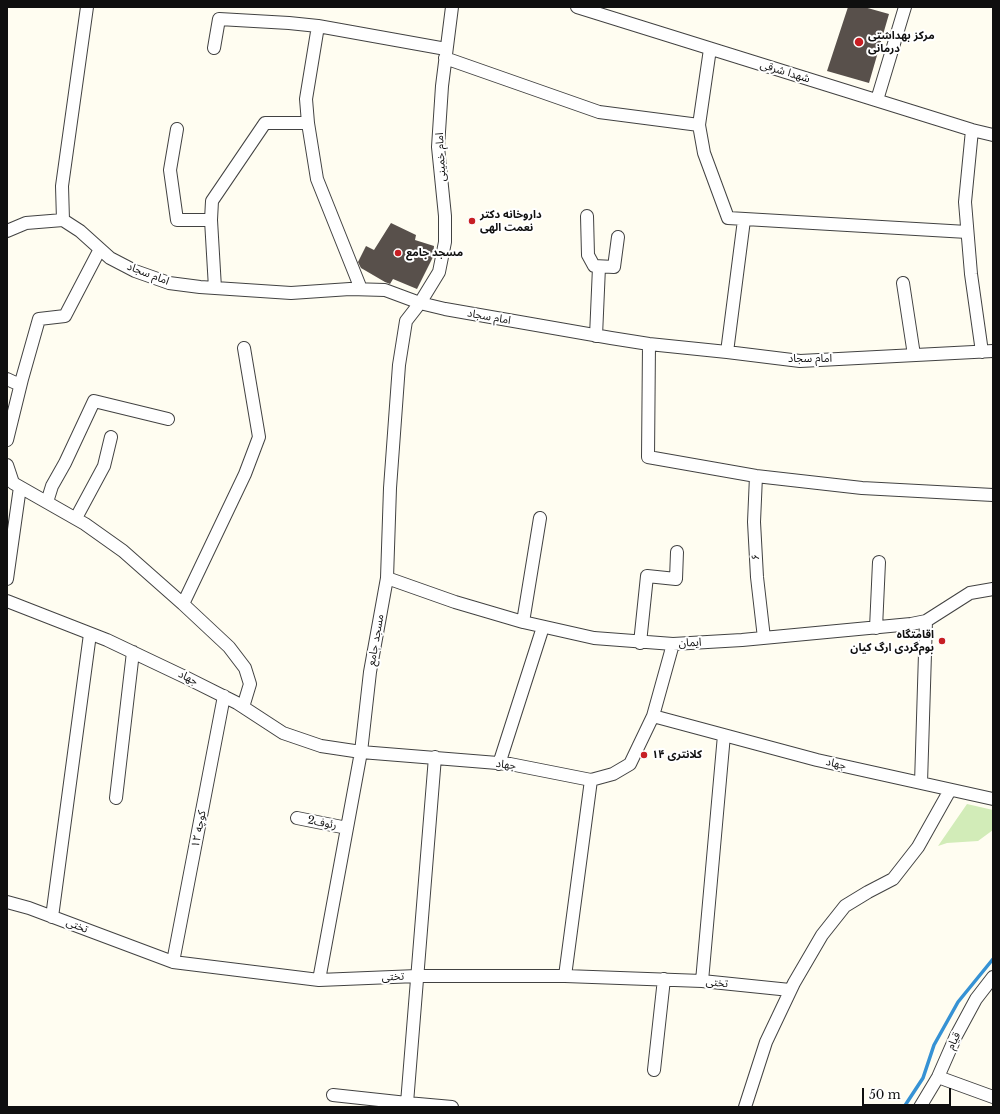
<!DOCTYPE html>
<meta charset="utf-8">
<style>
body{margin:0}
#map{position:relative;width:1000px;height:1114px;overflow:hidden;background:#fffdf1;font-family:"Libre Baskerville",serif}
canvas{display:block}
.frame{position:absolute;inset:0;border:8px solid #0f0f0f;pointer-events:none}
.scale{position:absolute;left:862px;top:1088px;width:89px;height:18px;box-sizing:border-box;border:2px solid #0f0f0f;border-top:0;padding-left:5px;font-size:12px;line-height:14px;white-space:nowrap;color:#0f0f0f;-webkit-text-stroke:3px #fff;paint-order:stroke}
</style>
<div id="map">
<canvas width="1000" height="1114"></canvas>
<div class="frame"></div>
<div class="scale">50 m</div>
</div>
<script>
const c = document.querySelector('canvas').getContext('2d');
c.lineJoin = 'round';
function fillPath(path, color) {
  c.fillStyle = color;
  c.fill(path, 'evenodd');
}
function shape(rows) {
  const path = new Path2D();
  for (const r of rows) {
    path.moveTo(r[0], r[1]);
    for (let i = 2; i < r.length; i += 2) path.lineTo(r[i], r[i + 1]);
  }
  return path;
}
function stroke(path, color, width, dash) {
  c.strokeStyle = color;
  c.lineWidth = width;
  c.lineCap = dash ? 'butt' : 'round';
  c.setLineDash(dash || []);
  c.stroke(path);
}
function drawText(font, color, halo, rows, align = 'center') {
  c.font = font + ' "Libre Baskerville","Noto Sans Arabic",serif';
  c.lineWidth = 4;
  c.setLineDash([]);
  c.textBaseline = 'middle';
  c.strokeStyle = halo;
  c.fillStyle = color;
  for (const [text, x, y, turn = 0] of rows) {
    c.save();
    c.translate(x, y);
    c.rotate((+turn || 0) * Math.PI / 180);
    c.textAlign = isNaN(turn) ? turn : align;
    if (halo) c.strokeText(text, 0, 0);
    c.fillText(text, 0, 0);
    c.restore();
  }
}
const green = shape([
 [967,804,993,810,993,830,978,841,947,843,938,846]
]);
const stream = shape([
 [904,1107,923,1078,934,1045,958,1002,993,959]
]);
const building = shape([
 [848,7,864,7,889,14,869,83,827,71],
 [391,223,416,235,415,240,434,246,433,257,417,289,393,279,390,284,385,282,361,268,358,262,366,246,374,250]
]);
const minor = shape([
 [577,7,972,130,993,135],
 [318,26,306,99,308,123,317,179,361,289],
 [214,48,219,19,289,23,318,26,446,49],
 [710,49,699,125,704,153,728,218,967,232],
 [445,58,599,112,699,125],
 [877,100,905,7],
 [177,129,170,170,177,220,211,220],
 [972,130,965,202,971,274,982,352],
 [587,216,588,255,594,266,614,267,618,237],
 [63,220,62,186,87,7],
 [7,231,26,223,63,220,80,231,110,258,135,271,169,283,200,287,291,293,350,289,385,290,420,303,445,309,611,338,649,344,727,352,800,361,993,351],
 [903,283,914,355],
 [215,288,211,220,212,201,265,123,308,123],
 [596,336,599,267],
 [649,344,648,457,756,476,862,488,993,495],
 [727,352,744,220],
 [7,379,20,385],
 [7,440,22,379,39,319,65,316,100,249],
 [7,465,13,483,85,524,123,551,183,604,229,647,245,668,250,684,243,707],
 [756,476,754,522,757,577,764,638],
 [47,502,52,486,65,463,94,401,168,419],
 [76,518,104,466,111,437],
 [387,578,455,602,523,622,594,638,673,644,742,640,911,624,926,621,970,593,993,589],
 [7,579,20,487],
 [7,601,107,640,187,678,237,703,283,733,321,746,361,752,510,764,591,780,613,774,630,764,653,716,817,760,993,799],
 [183,604,245,474,259,437,244,348],
 [523,622,540,518],
 [876,628,879,562],
 [640,643,647,576,676,579,677,552],
 [653,716,673,644],
 [499,764,543,627],
 [921,783,926,621],
 [116,798,133,652],
 [297,818,347,828],
 [7,902,29,908,173,962,319,980,417,976,565,976,702,981,790,990],
 [52,917,90,634],
 [173,962,224,696],
 [565,976,591,780],
 [319,980,361,752,370,672,387,578,390,488,399,365,406,321,420,303,439,272,445,242,445,216,438,147,442,86,452,7],
 [702,981,724,735],
 [654,1070,664,979],
 [938,1077,993,1097],
 [333,1095,407,1103,452,1107],
 [407,1103,435,757],
 [745,1107,766,1042,794,983,822,935,845,906,868,892,893,879,918,847,950,790],
 [920,1107,938,1077,956,1036,976,999,993,977]
]);
const markers = [
 [859,42,5,"#c71f24"],
 [472,221,4,"#c71f24"],
 [398,253,4,"#c71f24"],
 [942,641,4,"#c71f24"],
 [644,755,4,"#c71f24"]
];
const poiNames = [
 ["مرکز بهداشتی",868,36],
 ["درمانی",868,49],
 ["داروخانه دکتر",480,215],
 ["نعمت الهی",480,228],
 ["مسجد جامع",406,253],
 ["اقامتگاه",934,635,"right"],
 ["بوم‌گردی ارگ کیان",934,648,"right"],
 ["کلانتری ۱۴",652,755]
];
const streetNames = [
 ["شهدا شرقی",785,72,17],
 ["امام خمینی",441,157,-93],
 ["امام سجاد",148,274,21],
 ["امام سجاد",489,317,10],
 ["امام سجاد",810,359],
 ["۶",756,557,-93],
 ["مسجد جامع",376,640,-80],
 ["ایمان",690,643,-3],
 ["جهاد",188,678,26],
 ["جهاد",836,764,13],
 ["جهاد",506,765,7],
 ["رئوف2",322,823,11],
 ["کوچه ۱۲",199,829,-79],
 ["تختی",77,926,21],
 ["تختی",393,977,-2],
 ["تختی",717,983,6],
 ["قیام",954,1041,-65]
];
fillPath(green, '#d2ecb8');
stroke(stream, '#3692d4', 3.5);
fillPath(building, '#58504b');
stroke(minor, '#424242', 14);
stroke(minor, '#fff', 12);
for (const [x, y, r, color] of markers) {
  const dot = new Path2D();
  dot.arc(x, y, r, 0, 2 * Math.PI);
  c.fillStyle = color;
  c.fill(dot);
  stroke(dot, '#fff', 1.5);
}
drawText('bold 11px', '#0f0f0f', '#fff', poiNames, 'left');
drawText('11px', '#0f0f0f', '#fff', streetNames);
</script>
